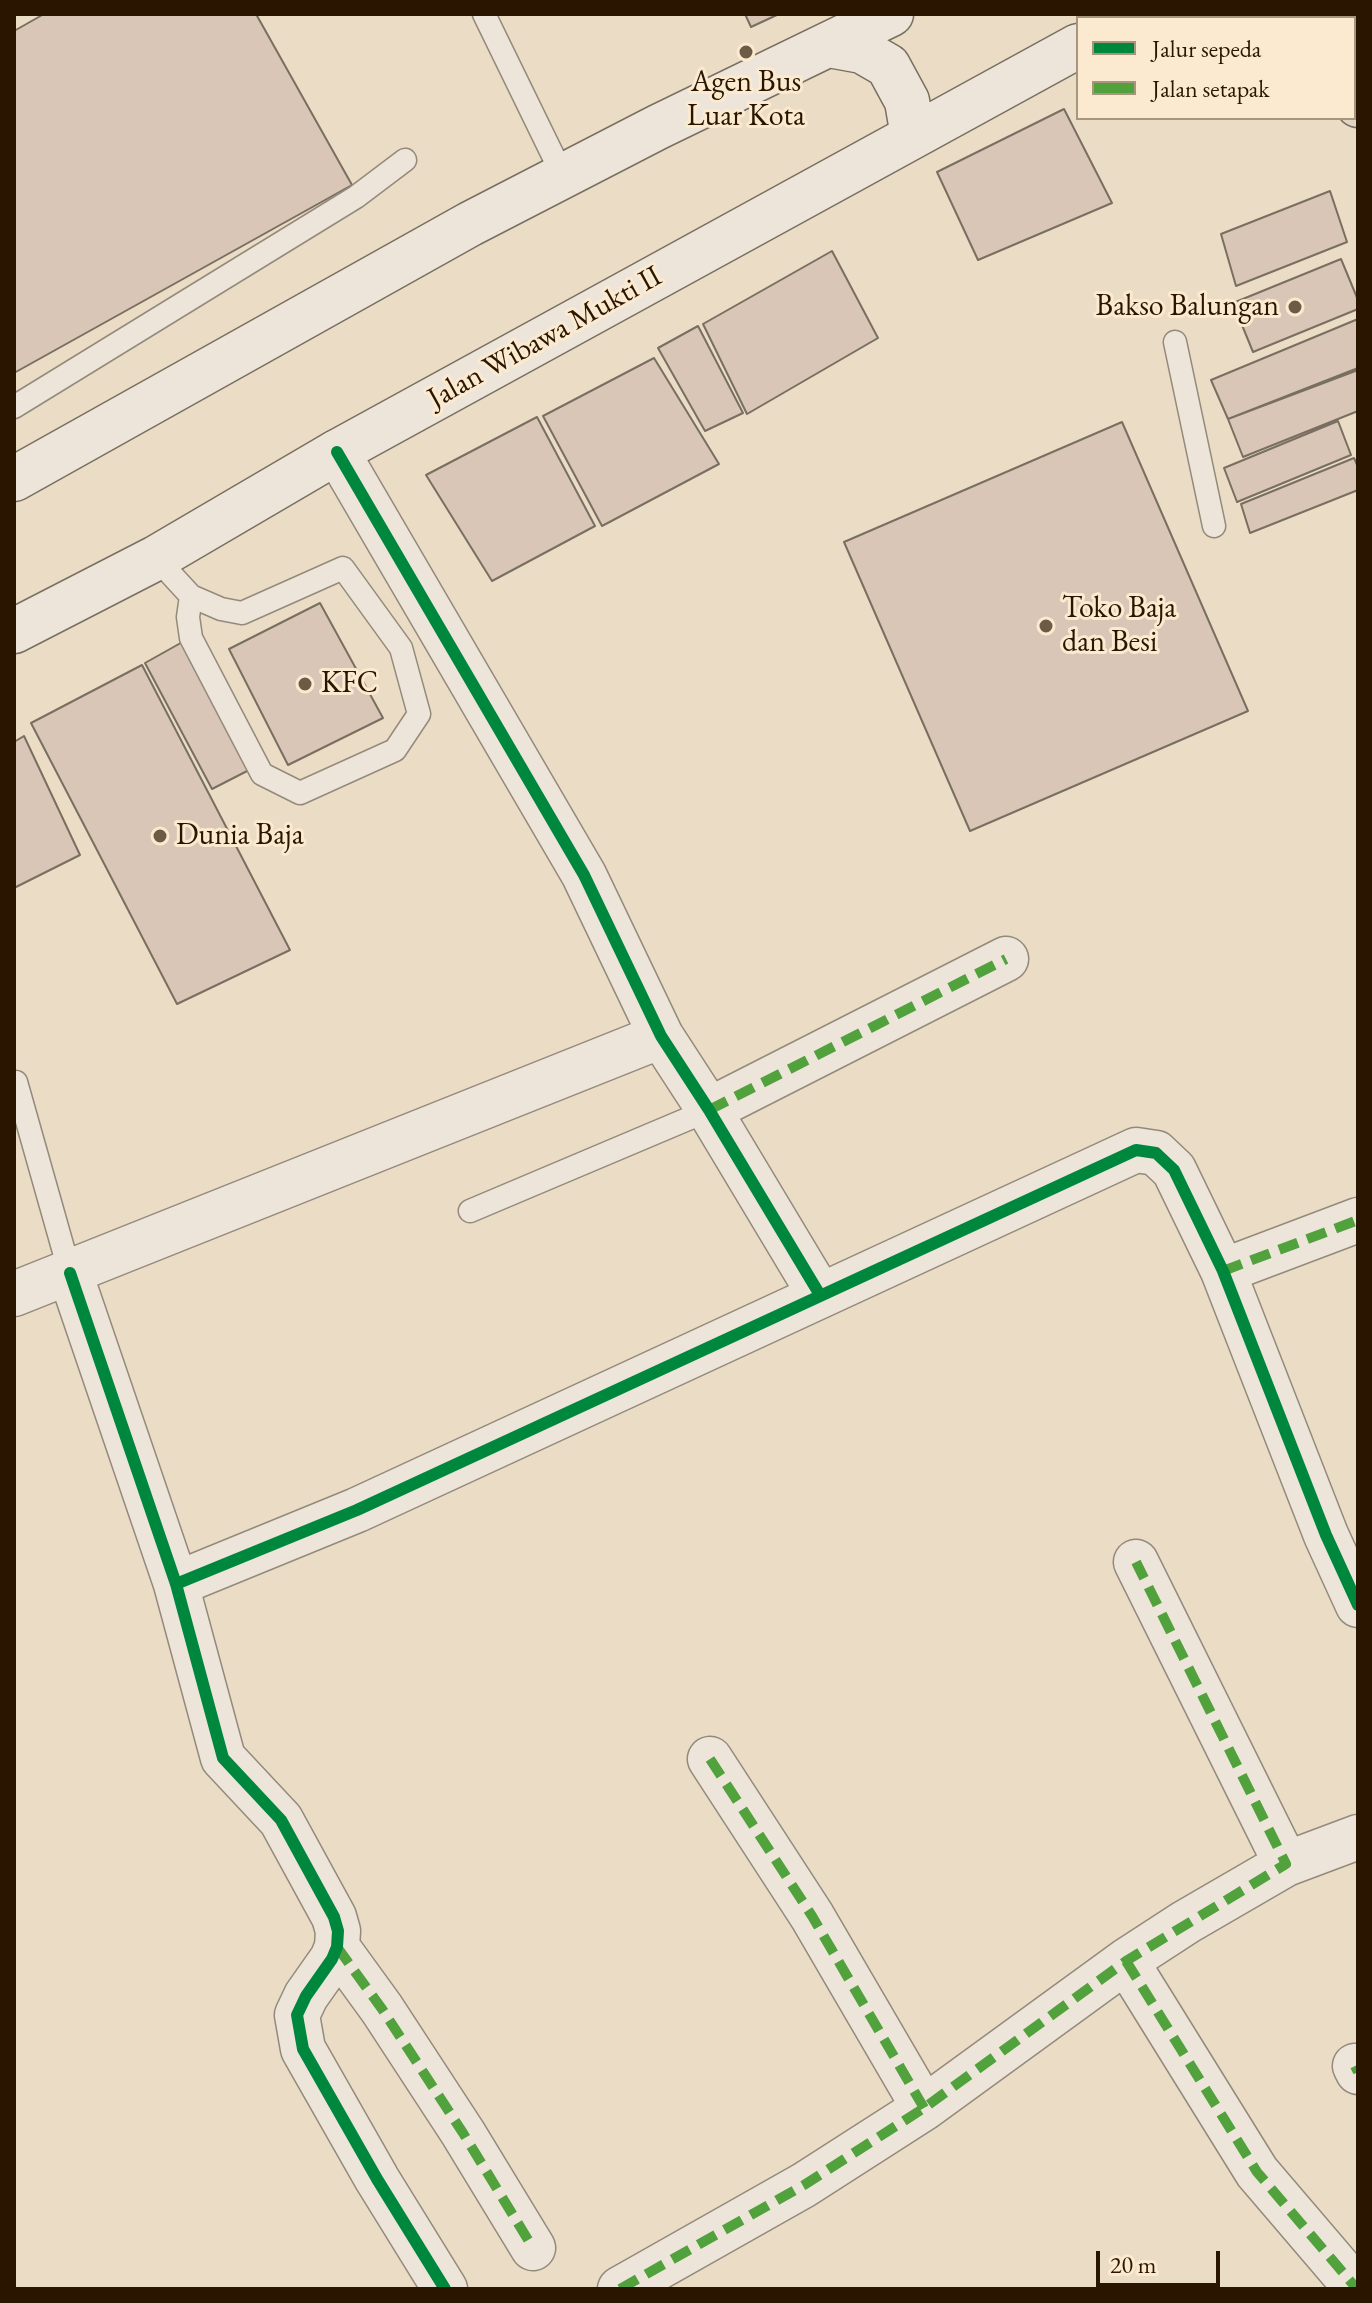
<!DOCTYPE html>
<style>
body{margin:0}
#map{position:relative;width:1372px;height:2303px;overflow:hidden;background:#eadcc5;font-family:"EB Garamond",serif}
canvas{display:block}
.frame{position:absolute;inset:0;border:16px solid #2a1600;pointer-events:none}
.legend{position:absolute;left:1076px;top:16px;width:280px;height:104px;box-sizing:border-box;background:#fbead0;border:2px solid #a7957d;margin:0;padding:10px 14px;list-style:none;font-size:24px;color:#2a1600}
.legend li{display:flex;align-items:center;gap:16px;height:40px}
.legend b{width:40px;border:2px solid #a7957d}
.scale{position:absolute;left:1096px;top:2251px;width:124px;height:36px;box-sizing:border-box;border:4px solid #2a1600;border-top:0;padding-left:10px;font-size:24px;line-height:28px;white-space:nowrap;color:#2a1600;-webkit-text-stroke:6px #fbead0;paint-order:stroke}
</style>
<div id="map">
<canvas width="1372" height="2303"></canvas>
<div class="frame"></div>
<ul class="legend">
<li><b style="height:10px;background:#00873e"></b>Jalur sepeda</li>
<li><b style="height:10px;background:#51a13c"></b>Jalan setapak</li>
</ul>
<div class="scale">20 m</div>
</div>
<script>
const c = document.querySelector('canvas').getContext('2d');
c.lineJoin = 'round';
function fillPath(path, color) {
  c.fillStyle = color;
  c.fill(path, 'evenodd');
}
function shape(rows) {
  const path = new Path2D();
  for (const r of rows) {
    path.moveTo(r[0], r[1]);
    for (let i = 2; i < r.length; i += 2) path.lineTo(r[i], r[i + 1]);
  }
  return path;
}
function stroke(path, color, width, dash) {
  c.strokeStyle = color;
  c.lineWidth = width;
  c.lineCap = dash ? 'butt' : 'round';
  c.setLineDash(dash || []);
  c.stroke(path);
}
function drawText(font, color, halo, rows, align = 'center') {
  c.font = font + ' "EB Garamond",serif';
  c.lineWidth = 6;
  c.setLineDash([]);
  c.textBaseline = 'middle';
  c.strokeStyle = halo;
  c.fillStyle = color;
  for (const [text, x, y, turn = 0] of rows) {
    c.save();
    c.translate(x, y);
    c.rotate((+turn || 0) * Math.PI / 180);
    c.textAlign = isNaN(turn) ? turn : align;
    if (halo) c.strokeText(text, 0, 0);
    c.fillText(text, 0, 0);
    c.restore();
  }
}
const building = shape([
 [44,14,256,14,352,185,14,373,14,31,44,14],
 [745,14,779,14,751,27,745,14],
 [1064,109,1112,203,978,260,937,172,1064,109],
 [1330,191,1347,242,1236,286,1221,234,1330,191],
 [832,251,878,338,747,414,703,324,832,251],
 [1341,259,1358,300,1358,309,1253,352,1233,303,1341,259],
 [1358,319,1358,368,1228,419,1211,380,1358,319],
 [698,326,743,413,705,431,658,348,698,326],
 [654,358,719,464,602,526,543,416,654,358],
 [1358,370,1358,411,1243,457,1228,419,1358,370],
 [537,417,595,526,492,581,426,475,537,417],
 [1338,421,1351,455,1237,502,1224,468,1338,421],
 [1122,422,1248,711,970,831,844,542,1122,422],
 [1354,458,1358,467,1358,490,1250,533,1241,504,1354,458],
 [320,603,383,718,288,765,229,649,320,603],
 [186,640,253,768,212,789,145,663,186,640],
 [142,665,290,950,177,1004,31,723,142,665],
 [24,736,80,855,14,888,14,742,24,736]
]);
const lane = shape([
 [484,14,563,176],
 [1175,342,1214,526],
 [14,407,356,197,405,160],
 [156,558,191,596,221,609,242,613,343,568,401,648,419,714,395,750,300,793,262,774,191,638,188,617,191,596],
 [16,1082,70,1273],
 [470,1211,709,1110]
]);
const street = shape([
 [337,452,584,875,661,1036,709,1110,820,1295],
 [709,1110,1006,959],
 [1223,1271,1358,1220],
 [70,1273,176,1584,223,1758,281,1820,334,1917,338,1931,337,1947,332,1959,306,1996,297,2015,303,2049,377,2179,445,2289],
 [14,1294,661,1036],
 [1136,1562,1286,1864],
 [176,1584,357,1510,1136,1150,1156,1153,1174,1170,1223,1271,1326,1535,1358,1605],
 [710,1759,812,1916,924,2108],
 [337,1947,382,2009,463,2133,533,2248],
 [1126,1961,1257,2172,1357,2289],
 [1355,2066,1358,2072],
 [620,2289,804,2185,924,2108,1126,1961,1186,1922,1286,1864,1358,1837]
]);
const secondary = shape([
 [829,45,862,51,888,66,907,101,913,136],
 [14,479,470,224,658,127,891,14],
 [14,631,156,558,337,452,1078,46]
]);
const primary = shape([
 [1216,14,1238,18],
 [1313,14,1315,18],
 [1149,18,1174,14],
 [1354,97,1358,105]
]);
const quiet = shape([
 [709,1110,1006,959],
 [1223,1271,1358,1220],
 [710,1759,812,1916,924,2108],
 [337,1947,382,2009,463,2133,533,2248],
 [1126,1961,1257,2172,1357,2289],
 [1355,2066,1358,2072],
 [620,2289,804,2185,924,2108,1126,1961,1286,1864,1136,1562]
]);
const cycleway = shape([
 [337,452,584,875,661,1036,709,1110,820,1295],
 [70,1273,176,1584,223,1758,281,1820,334,1917,338,1931,337,1947,332,1959,306,1996,297,2015,303,2049,377,2179,445,2289],
 [176,1584,357,1510,1136,1150,1156,1153,1174,1170,1223,1271,1326,1535,1358,1605]
]);
const markers = [
 [746,52,8,"#6d5b45"],
 [1295,307,8,"#6d5b45"],
 [1046,626,8,"#6d5b45"],
 [305,684,8,"#6d5b45"],
 [160,836,8,"#6d5b45"]
];
const poiNames = [
 ["Agen Bus",746,83,"center"],
 ["Luar Kota",746,117,"center"],
 ["Bakso Balungan",1279,307,"right"],
 ["Toko Baja",1062,609],
 ["dan Besi",1062,643],
 ["KFC",321,684],
 ["Dunia Baja",176,836]
];
const streetNames = [
 ["Jalan Wibawa Mukti II",545,338,-29]
];
fillPath(building, '#d9c6b7');
stroke(building, '#796f60', 2);
stroke(lane, '#948a7b', 25);
stroke(street, '#948a7b', 47);
stroke(secondary, '#796f60', 47);
stroke(primary, '#796f60', 47);
stroke(lane, '#ede5da', 22);
stroke(street, '#ede5da', 44);
stroke(secondary, '#ede5da', 44);
stroke(primary, '#e0d5c5', 44);
stroke(quiet, '#51a13c', 10, [20, 10]);
stroke(cycleway, '#00873e', 12);
for (const [x, y, r, color] of markers) {
  const dot = new Path2D();
  dot.arc(x, y, r, 0, 2 * Math.PI);
  c.fillStyle = color;
  c.fill(dot);
  stroke(dot, '#fbead0', 3);
}
drawText('30px', '#2a1600', '#fbead0', poiNames, 'left');
drawText('30px', '#2a1600', '#fbead0', streetNames);
</script>
